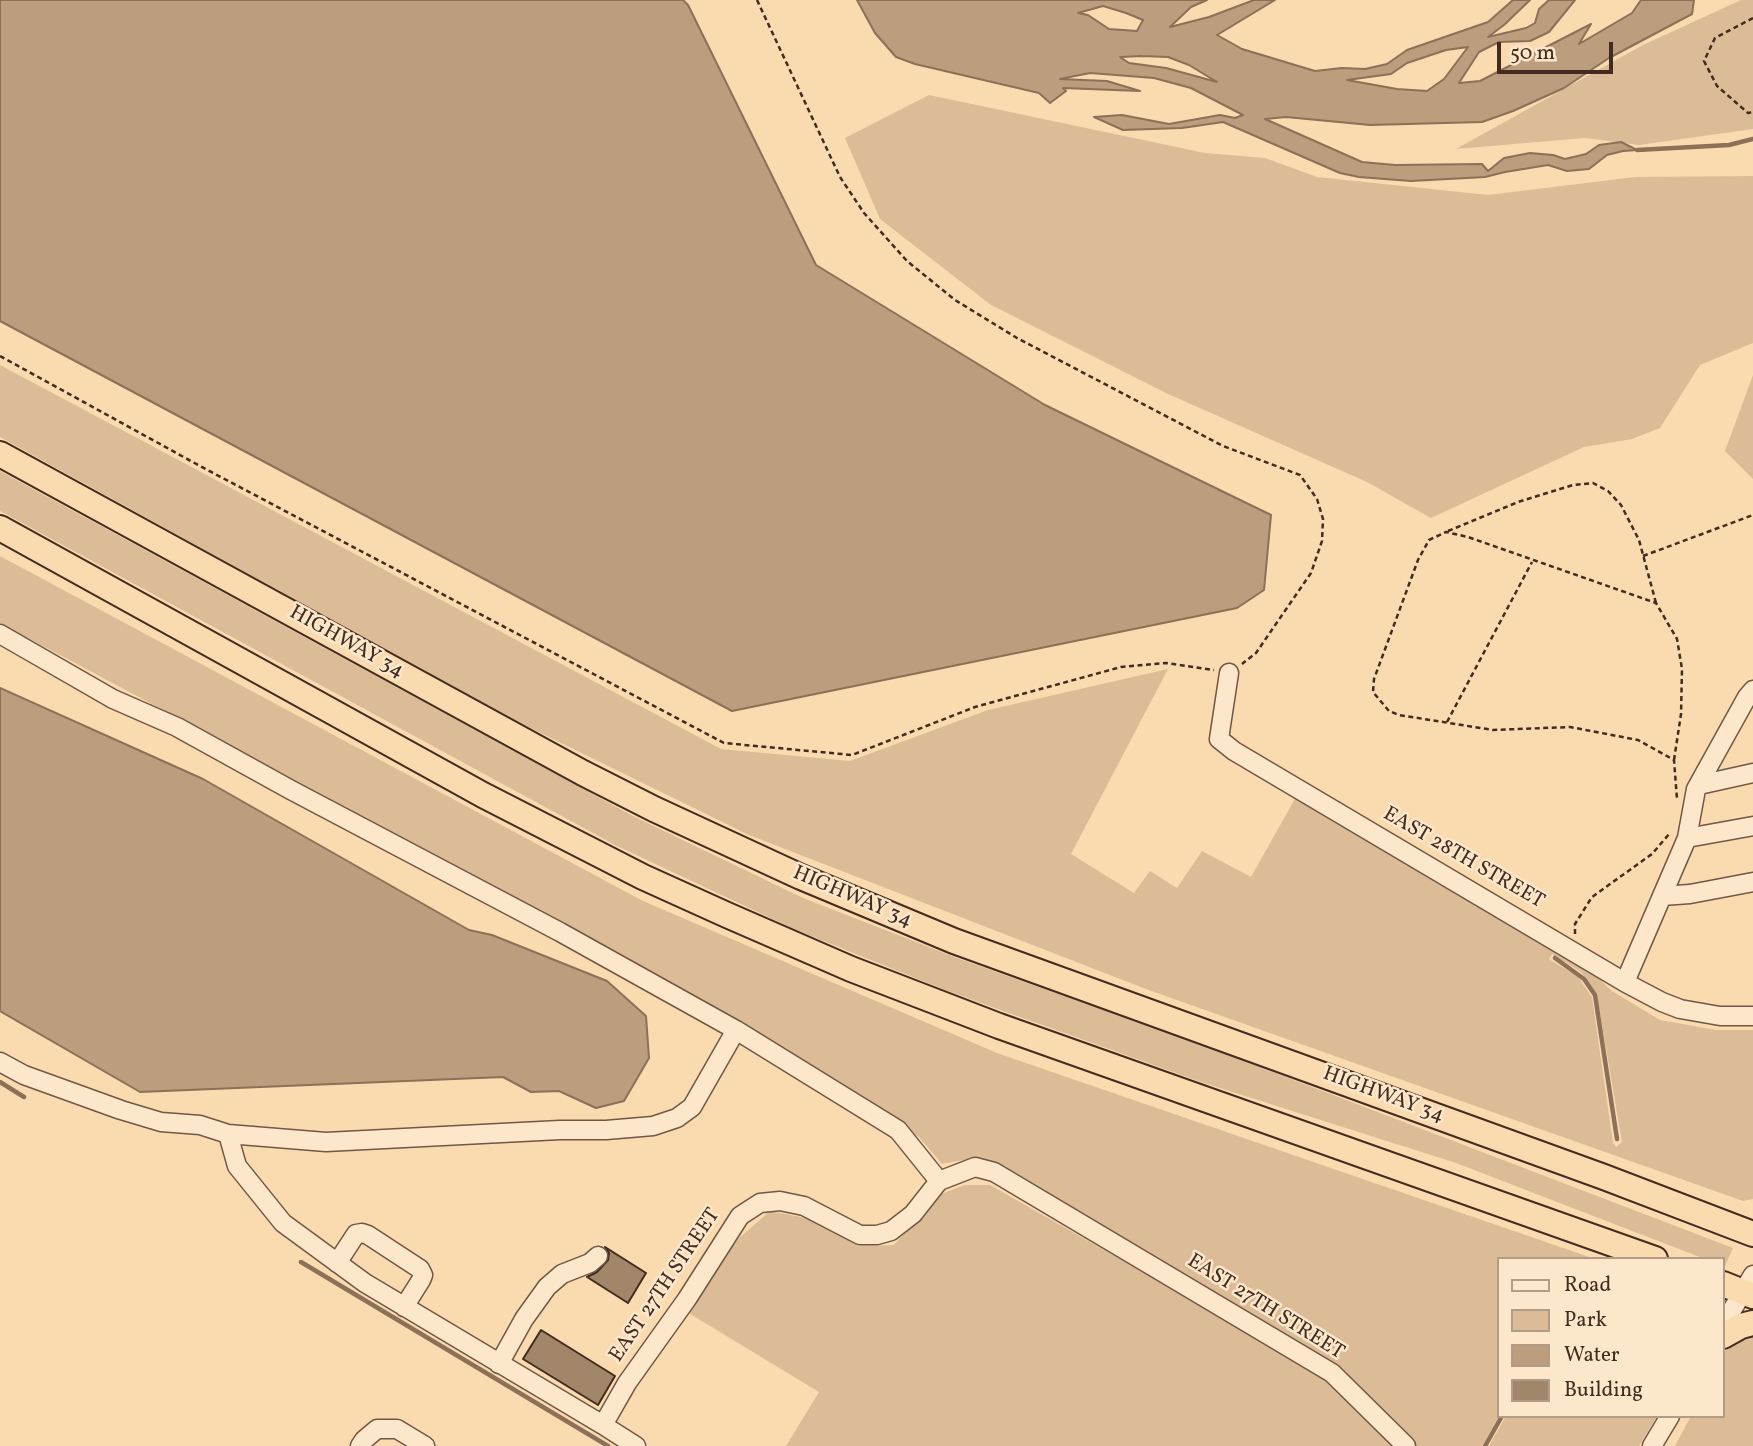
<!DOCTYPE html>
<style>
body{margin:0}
#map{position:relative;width:1753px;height:1446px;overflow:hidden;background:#fadaaf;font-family:Vollkorn,serif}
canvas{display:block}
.legend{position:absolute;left:1497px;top:1257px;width:228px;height:161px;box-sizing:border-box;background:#fce7cb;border:2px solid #b29c87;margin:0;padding:9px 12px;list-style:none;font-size:21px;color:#432b20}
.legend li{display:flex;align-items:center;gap:14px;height:35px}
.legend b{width:35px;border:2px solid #b29c87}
.scale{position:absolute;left:1497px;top:42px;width:116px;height:32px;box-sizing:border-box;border:4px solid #432b20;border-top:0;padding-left:9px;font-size:21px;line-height:24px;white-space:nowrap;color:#432b20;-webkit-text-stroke:5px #fce7cb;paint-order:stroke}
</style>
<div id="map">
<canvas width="1753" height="1446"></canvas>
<ul class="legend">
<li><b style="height:9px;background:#fce7cb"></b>Road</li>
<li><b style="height:19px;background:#dbbc97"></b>Park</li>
<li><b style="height:19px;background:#bc9e7e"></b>Water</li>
<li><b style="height:19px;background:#a2866a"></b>Building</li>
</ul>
<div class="scale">50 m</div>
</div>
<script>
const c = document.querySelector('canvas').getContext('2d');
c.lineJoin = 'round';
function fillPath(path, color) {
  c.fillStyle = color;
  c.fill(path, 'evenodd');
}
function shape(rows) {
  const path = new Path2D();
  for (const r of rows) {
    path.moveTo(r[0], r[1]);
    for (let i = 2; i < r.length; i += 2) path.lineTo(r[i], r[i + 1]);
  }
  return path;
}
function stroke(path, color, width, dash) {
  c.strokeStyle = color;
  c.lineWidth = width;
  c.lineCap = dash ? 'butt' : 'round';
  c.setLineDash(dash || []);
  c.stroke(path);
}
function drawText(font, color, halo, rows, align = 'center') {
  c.font = font + ' Vollkorn,serif';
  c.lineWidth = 5;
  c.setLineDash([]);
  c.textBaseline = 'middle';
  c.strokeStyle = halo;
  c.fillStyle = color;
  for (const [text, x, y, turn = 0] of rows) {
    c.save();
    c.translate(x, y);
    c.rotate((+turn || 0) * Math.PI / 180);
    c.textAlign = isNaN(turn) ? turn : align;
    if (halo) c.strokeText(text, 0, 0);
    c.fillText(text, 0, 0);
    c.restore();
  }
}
const green = shape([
 [1741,0,1753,0,1753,129,1639,145,1585,138,1456,149,1643,45],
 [929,95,1205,153,1265,158,1317,177,1488,195,1635,177,1753,176,1753,343,1700,365,1660,428,1632,439,1584,447,1431,518,1367,482,1168,394,991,305,880,219,845,138],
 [0,365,721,749,850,761,988,710,1168,669,1071,854,1134,893,1150,871,1177,888,1202,851,1251,877,1296,797,1579,960,1612,991,1660,1020,1716,1030,1753,1030,1753,1199,1743,1201,1146,989,749,835,510,718,0,437],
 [1552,954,1581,972,1597,995,1622,1142,1616,1147,1613,1143,1592,997,1578,977,1549,959],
 [1753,375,1753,479,1725,451],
 [0,471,633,816,803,898,957,958,1205,1046,1733,1248,1725,1266,1723,1266,1723,1259,1705,1259,1456,1163,1198,1081,945,990,794,929,615,845,0,511],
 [0,556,643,901,997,1053,1595,1259,1499,1259,1499,1416,1482,1446,1413,1446,1361,1388,1318,1357,974,1158,942,1164,919,1137,553,918,0,623],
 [965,1185,990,1185,1308,1366,1350,1397,1398,1446,786,1446,819,1392,687,1312,738,1239,770,1211,811,1219,858,1246,894,1245,941,1194],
 [1746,1337,1753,1337,1753,1446,1675,1446,1691,1416,1723,1416,1723,1355,1726,1350],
 [1506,1416,1657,1416,1639,1446,1489,1446]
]);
const water = shape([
 [0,0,683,0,688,5,816,265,1045,405,1271,515,1264,590,1237,608,732,711,0,321,0,0],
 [857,0,1207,0,1191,7,1170,27,1209,17,1254,0,1275,0,1217,35,1242,49,1315,71,1342,68,1365,69,1387,64,1407,50,1488,22,1513,0,1530,0,1504,25,1488,37,1526,28,1535,23,1539,9,1549,0,1575,0,1549,32,1530,41,1499,42,1479,52,1459,83,1480,81,1591,24,1579,44,1632,13,1641,0,1694,0,1692,14,1609,58,1564,88,1513,111,1482,122,1370,125,1286,117,1265,119,1362,162,1395,165,1482,164,1488,171,1504,158,1530,153,1553,155,1565,159,1586,154,1599,145,1621,142,1637,150,1623,151,1607,155,1589,169,1567,171,1548,165,1505,172,1485,177,1411,181,1359,177,1340,173,1223,122,1182,128,1123,130,1094,117,1122,115,1169,124,1220,115,1235,118,1243,115,1191,88,1154,78,1090,73,1060,79,1107,81,1140,91,1063,88,1066,91,1050,103,1039,93,915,64,896,57,875,33,857,0],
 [1103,6,1126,13,1143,20,1137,31,1109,29,1088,15,1078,13,1103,6],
 [1468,47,1444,79,1427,91,1397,89,1347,80,1391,74,1407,63,1446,50,1468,47],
 [1142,56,1168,57,1189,65,1217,82,1166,68,1129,63,1120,57,1142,56],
 [0,688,203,779,469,930,492,935,607,981,646,1016,649,1058,624,1101,596,1108,559,1091,531,1092,503,1077,140,1092,0,1011,0,688]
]);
const stream = shape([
 [1637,150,1729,145,1753,139],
 [1555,958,1584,979,1595,995,1617,1139],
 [0,1082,24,1097],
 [301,1262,608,1446],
 [1485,1446,1502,1416]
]);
const building = shape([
 [605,1247,646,1273,628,1303,587,1277,597,1272,608,1260,609,1253,605,1247],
 [541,1330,615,1376,598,1405,523,1359,541,1330]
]);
const path = shape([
 [757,0,840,177,864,213,907,261,955,300,1017,338,1223,446,1300,475,1317,499,1323,519,1322,541,1311,573,1256,653,1242,664],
 [1753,18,1715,38,1704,61,1717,86,1748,113,1753,112],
 [0,356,200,466,724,743,852,755,975,707,1121,667,1166,663,1214,670],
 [1448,531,1518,502,1573,485,1593,483,1608,491,1621,505,1639,540,1656,603],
 [1643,556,1753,515],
 [1447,722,1532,562],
 [1674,760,1681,714,1682,669,1677,639,1656,603,1468,537,1446,532,1429,540,1418,560,1374,679,1373,692,1389,711,1399,715,1493,730,1570,727,1638,740,1674,760,1677,799],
 [1575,934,1575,924,1592,897,1652,854,1670,833]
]);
const minor = shape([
 [0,634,113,699,177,727,291,790,560,932,736,1030,898,1130,939,1181],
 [1229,673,1219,739,1234,751,1626,983,1662,1002,1680,1009,1720,1016,1753,1016],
 [1699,785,1753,773],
 [1687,838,1753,826],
 [1662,896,1690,894,1753,882],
 [1625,982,1687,838,1696,789,1747,697,1753,690],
 [0,1062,24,1075,121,1110,161,1122,200,1125,228,1134,326,1142,560,1130,606,1130,653,1126,677,1118,692,1107,736,1030],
 [228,1134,237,1166,283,1223,365,1283,603,1425,627,1383,687,1299,740,1216,760,1203,780,1201,804,1206,860,1235,877,1235,891,1231,913,1214,939,1181,975,1167,994,1172,1332,1373,1406,1446],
 [337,1263,356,1234,362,1233,368,1235,420,1269,423,1275,421,1280,404,1307],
 [1723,1325,1753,1275],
 [499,1364,524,1319,547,1287,562,1274,590,1263,598,1256],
 [603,1425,636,1446],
 [360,1446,364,1440,377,1429,397,1429,425,1446],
 [1652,1446,1670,1416]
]);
const highway = shape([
 [0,454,583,773,654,809,801,877,954,941,1604,1177,1753,1234],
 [0,528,483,795,643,877,727,915,851,969,999,1026,1655,1259],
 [1723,1284,1753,1296],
 [1723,1336,1741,1326,1753,1323]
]);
const streetNames = [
 ["HIGHWAY 34",346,643,29],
 ["EAST 28TH STREET",1463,859,30],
 ["HIGHWAY 34",852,898,23],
 ["HIGHWAY 34",1383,1096,20],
 ["EAST 27TH STREET",666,1286,-56],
 ["EAST 27TH STREET",1265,1308,32]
];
fillPath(green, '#dbbc97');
fillPath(water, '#bc9e7e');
stroke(water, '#8c7058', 2);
stroke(stream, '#8c7058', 4.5);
fillPath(building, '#a2866a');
stroke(building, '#432b20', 2);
stroke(minor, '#715744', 21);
stroke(highway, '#432b20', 28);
stroke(path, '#432b20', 2.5, [5, 3.5]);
stroke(minor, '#fce7cb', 18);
stroke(highway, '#fadaaf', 24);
drawText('21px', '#432b20', '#fce7cb', streetNames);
</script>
